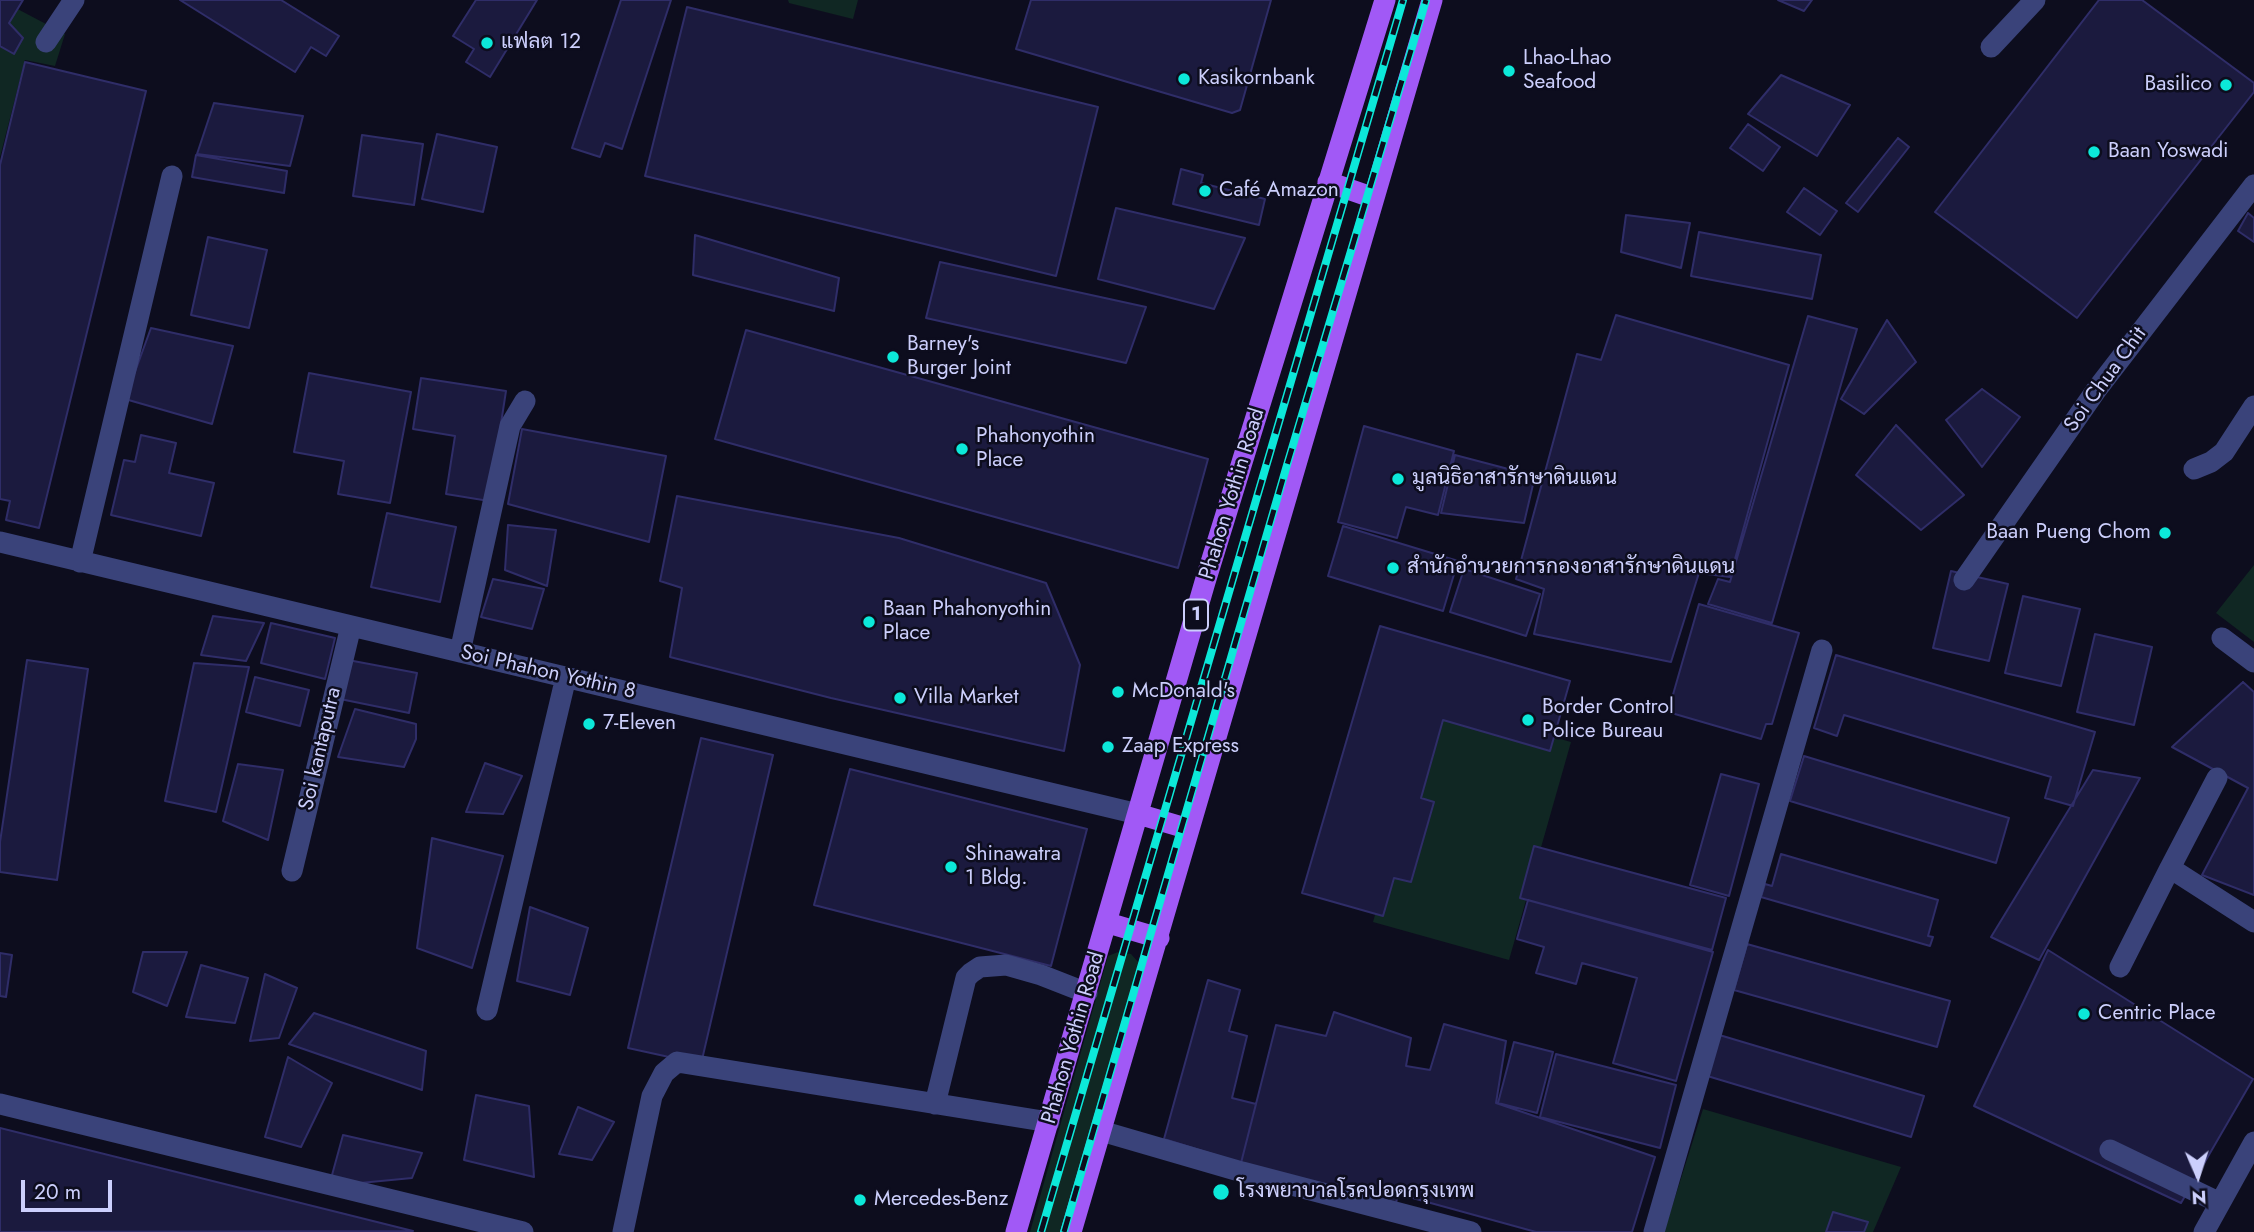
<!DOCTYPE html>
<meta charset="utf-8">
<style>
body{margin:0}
#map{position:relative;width:2254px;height:1232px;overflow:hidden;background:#0d0d1e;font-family:Jost,sans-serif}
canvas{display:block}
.north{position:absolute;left:2163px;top:1141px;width:70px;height:70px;-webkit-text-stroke:5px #0d0d1e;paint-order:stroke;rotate:177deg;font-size:19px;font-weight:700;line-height:28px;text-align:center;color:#cccffc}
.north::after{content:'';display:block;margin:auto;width:24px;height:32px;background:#cccffc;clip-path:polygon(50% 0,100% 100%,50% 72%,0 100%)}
.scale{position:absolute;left:21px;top:1180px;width:91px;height:32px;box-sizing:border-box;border:4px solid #cccffc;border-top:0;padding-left:9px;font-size:21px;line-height:24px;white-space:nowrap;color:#cccffc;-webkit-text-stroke:5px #0d0d1e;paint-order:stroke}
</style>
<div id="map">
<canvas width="2254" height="1232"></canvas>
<div class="north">N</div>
<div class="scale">20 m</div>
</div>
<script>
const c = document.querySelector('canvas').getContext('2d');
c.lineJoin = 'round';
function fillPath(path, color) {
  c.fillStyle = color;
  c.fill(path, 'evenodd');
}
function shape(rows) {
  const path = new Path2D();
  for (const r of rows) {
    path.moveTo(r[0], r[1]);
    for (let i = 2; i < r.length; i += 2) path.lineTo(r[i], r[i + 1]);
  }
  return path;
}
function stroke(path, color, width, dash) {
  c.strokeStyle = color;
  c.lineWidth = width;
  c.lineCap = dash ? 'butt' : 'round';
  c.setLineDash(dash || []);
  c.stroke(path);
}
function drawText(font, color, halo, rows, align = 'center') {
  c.font = font + ' Jost,Sarabun,sans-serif';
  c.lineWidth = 5;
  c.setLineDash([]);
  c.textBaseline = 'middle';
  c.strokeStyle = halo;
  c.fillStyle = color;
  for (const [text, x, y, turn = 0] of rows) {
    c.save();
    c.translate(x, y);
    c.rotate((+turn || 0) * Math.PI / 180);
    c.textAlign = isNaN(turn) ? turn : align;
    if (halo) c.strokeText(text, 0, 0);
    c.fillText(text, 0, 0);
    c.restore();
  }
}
const green = shape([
 [788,0,858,0,853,19,789,3],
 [8,4,65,34,55,66,25,60,0,157,0,14],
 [2254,565,2254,642,2216,613],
 [1435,704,1571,742,1509,960,1373,922],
 [1118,952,1131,954,1139,963,1060,1232,1030,1232,1108,956],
 [1703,1109,1901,1167,1873,1232,1664,1232]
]);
const building = shape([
 [0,0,23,0,9,23,23,38,14,54,0,46,0,0],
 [180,0,281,0,339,36,326,56,311,47,295,72,180,0],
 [476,0,537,0,490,77,466,62,474,49,453,36,476,0],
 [621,0,671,0,622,149,605,143,600,157,572,148,621,0],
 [1031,0,1271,0,1240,110,1232,113,1016,49,1031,0],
 [1778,0,1812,0,1804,11,1778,0],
 [2099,0,2142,0,2254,83,2254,92,2077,318,1935,212,2099,0],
 [687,7,1098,107,1056,276,645,176,687,7],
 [25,62,146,91,39,528,6,520,10,501,0,499,0,165,25,62],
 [1781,75,1850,105,1817,156,1748,114,1781,75],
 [214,103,303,116,290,166,197,154,214,103],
 [1748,124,1780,147,1763,171,1730,148,1748,124],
 [437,134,497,147,483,212,422,199,437,134],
 [362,135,423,144,414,205,353,196,362,135],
 [1898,138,1909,147,1858,212,1846,203,1898,138],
 [196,155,287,171,284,193,192,177,196,155],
 [1181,169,1203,175,1201,183,1265,199,1259,225,1173,204,1181,169],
 [1804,188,1837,211,1820,235,1787,212,1804,188],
 [1116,208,1245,238,1214,309,1098,279,1116,208],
 [2248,213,2254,218,2254,242,2238,231,2248,213],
 [1626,215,1690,223,1681,268,1621,252,1626,215],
 [1699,232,1821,255,1812,299,1691,276,1699,232],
 [695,235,839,278,834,311,693,275,695,235],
 [208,237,267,250,249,328,191,315,208,237],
 [940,262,1146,307,1126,363,926,318,940,262],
 [1616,315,1789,365,1730,577,1699,573,1671,662,1534,634,1544,589,1516,579,1577,354,1601,360,1616,315],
 [1808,316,1857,329,1772,623,1708,604,1718,579,1730,582,1808,316],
 [1887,320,1916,362,1864,414,1841,399,1887,320],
 [151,328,233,346,212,424,125,399,151,328],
 [746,330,1208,459,1178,568,715,439,746,330],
 [309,373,411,392,390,503,338,494,344,461,294,452,309,373],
 [421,378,506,391,489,501,446,494,455,436,413,429,421,378],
 [1982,389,2020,417,1982,467,1946,420,1982,389],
 [1896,425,1964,495,1921,530,1856,475,1896,425],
 [1364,426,1454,451,1438,515,1406,507,1397,538,1338,522,1364,426],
 [522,429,666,456,649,542,508,504,522,429],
 [141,435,176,443,169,473,214,483,201,536,111,515,124,460,135,462,141,435],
 [1455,455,1535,476,1524,523,1441,513,1455,455],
 [677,496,899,538,1046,583,1080,665,1064,751,831,698,670,657,682,588,660,581,677,496],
 [387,513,456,527,440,602,371,587,387,513],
 [508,525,556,530,547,586,505,570,508,525],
 [1343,526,1458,561,1443,611,1328,576,1343,526],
 [1464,569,1540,594,1526,636,1450,612,1464,569],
 [1951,571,2008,584,1989,661,1933,648,1951,571],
 [493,579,544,589,532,629,481,617,493,579],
 [2023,596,2080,609,2061,686,2005,673,2023,596],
 [1699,604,1799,633,1772,724,1766,724,1761,739,1668,712,1699,604],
 [213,616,264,623,246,661,201,655,213,616],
 [271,623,335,638,325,679,261,663,271,623],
 [1380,626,1570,681,1550,751,1443,720,1421,798,1434,802,1411,882,1394,878,1383,916,1302,893,1380,626],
 [2095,634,2152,647,2134,725,2077,712,2095,634],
 [1836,655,2095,732,2073,806,2045,798,2051,777,1844,715,1837,736,1814,728,1836,655],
 [27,660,88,669,57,880,0,872,0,842,27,660],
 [348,660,417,673,409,713,340,699,348,660],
 [194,663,249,667,216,812,165,801,194,663],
 [255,677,309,690,300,726,246,712,255,677],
 [2243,682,2254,692,2254,895,2202,875,2248,788,2172,747,2243,682],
 [355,709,416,724,416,739,404,767,338,757,355,709],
 [701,738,773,755,701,1064,628,1048,701,738],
 [1804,756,2009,818,1996,863,1790,801,1804,756],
 [485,763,522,776,503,814,466,812,485,763],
 [238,764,283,770,268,840,223,821,238,764],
 [850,769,1087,829,1051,966,814,905,850,769],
 [2093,770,2140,778,2039,960,1991,937,2093,770],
 [1721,774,1759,784,1729,896,1690,885,1721,774],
 [432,838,503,856,472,968,417,948,432,838],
 [1534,846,1726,898,1712,950,1520,898,1534,846],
 [1781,854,1938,900,1928,936,1933,937,1930,946,1761,897,1765,884,1772,886,1781,854],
 [1528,900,1713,952,1676,1081,1613,1063,1637,978,1582,963,1576,984,1536,973,1544,947,1517,939,1528,900],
 [530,907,588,928,570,995,517,981,530,907],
 [1747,944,1950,1001,1937,1047,1734,990,1747,944],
 [2048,950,2253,1079,2181,1203,1974,1106,2048,950],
 [143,952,187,952,167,1006,133,992,143,952],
 [0,953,12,955,6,997,0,996,0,953],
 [201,965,248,978,235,1023,186,1017,201,965],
 [265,974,297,988,279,1038,250,1041,265,974],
 [1208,980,1240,990,1229,1031,1247,1036,1232,1098,1256,1104,1241,1163,1164,1139,1208,980],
 [1334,1012,1411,1038,1406,1066,1430,1070,1444,1024,1506,1041,1496,1103,1655,1157,1632,1232,1536,1232,1398,1194,1396,1203,1241,1163,1276,1025,1326,1036,1334,1012],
 [314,1013,426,1051,422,1090,289,1044,314,1013],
 [1716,1034,1924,1096,1911,1137,1704,1075,1716,1034],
 [1514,1042,1553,1052,1537,1113,1498,1103,1514,1042],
 [1556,1054,1676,1085,1660,1148,1540,1117,1556,1054],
 [288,1057,332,1083,301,1147,265,1137,288,1057],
 [476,1095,529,1106,534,1177,464,1160,476,1095],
 [578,1107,614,1122,592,1160,559,1154,578,1107],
 [0,1128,413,1231,0,1232,0,1128],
 [343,1135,422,1153,412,1178,329,1186,343,1135],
 [1833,1212,1868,1222,1864,1232,1826,1232,1833,1212]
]);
const minor = shape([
 [46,42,74,0],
 [1991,47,2035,0],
 [2194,469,2211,462,2224,452,2254,406],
 [0,542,1138,814],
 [80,562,172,176],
 [1964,580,2097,389,2254,185],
 [2222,638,2254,662],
 [460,652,510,426,525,401],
 [2217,778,2170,868,2254,922],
 [292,871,351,626],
 [2120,967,2170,868],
 [487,1010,566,677],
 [0,1104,523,1232],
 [935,1104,966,978,971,973,980,967,1006,965,1041,975,1087,993],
 [1101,1131,1242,1172,1471,1232],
 [2110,1150,2220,1203],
 [623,1232,652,1096,664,1073,677,1062,1049,1122],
 [1654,1232,1822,650],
 [2204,1232,2254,1142]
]);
const major = shape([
 [1328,182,1374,198],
 [1138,814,1189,829],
 [1108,923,1159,938],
 [1016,1232,1205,582,1385,0],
 [1071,1232,1432,0]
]);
const rail = shape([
 [1041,1232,1403,0],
 [1064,1232,1287,465,1426,0]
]);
const markers = [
 [487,43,7,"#0ce8d9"],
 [1509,71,7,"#0ce8d9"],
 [1184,79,7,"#0ce8d9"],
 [2226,85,7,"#0ce8d9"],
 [2094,152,7,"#0ce8d9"],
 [1205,191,7,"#0ce8d9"],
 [893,357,7,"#0ce8d9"],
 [962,449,7,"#0ce8d9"],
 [1398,479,7,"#0ce8d9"],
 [2165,533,7,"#0ce8d9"],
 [1393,568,7,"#0ce8d9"],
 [869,622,7,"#0ce8d9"],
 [1118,692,7,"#0ce8d9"],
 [900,698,7,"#0ce8d9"],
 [1528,720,7,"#0ce8d9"],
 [589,724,7,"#0ce8d9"],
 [1108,747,7,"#0ce8d9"],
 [951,867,7,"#0ce8d9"],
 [2084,1014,7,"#0ce8d9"],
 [1221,1192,9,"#0ce8d9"],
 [860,1200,7,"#0ce8d9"]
];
const shields = [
 [1196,615,24]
];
const shieldNames = [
 ["1",1196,615]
];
const poiNames = [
 ["แฟลต 12",501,43],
 ["Lhao-Lhao",1523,59],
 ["Seafood",1523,83],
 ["Kasikornbank",1198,79],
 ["Basilico",2212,85,"right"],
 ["Baan Yoswadi",2108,152],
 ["Café Amazon",1219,191],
 ["Barney's",907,345],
 ["Burger Joint",907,369],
 ["Phahonyothin",976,437],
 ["Place",976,461],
 ["มูลนิธิอาสารักษาดินแดน",1412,479],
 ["Baan Pueng Chom",2151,533,"right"],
 ["สำนักอำนวยการกองอาสารักษาดินแดน",1407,568],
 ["Baan Phahonyothin",883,610],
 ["Place",883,634],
 ["McDonald's",1132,692],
 ["Villa Market",914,698],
 ["Border Control",1542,708],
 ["Police Bureau",1542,732],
 ["7-Eleven",603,724],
 ["Zaap Express",1122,747],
 ["Shinawatra",965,855],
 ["1 Bldg.",965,879],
 ["Centric Place",2098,1014],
 ["โรงพยาบาลโรคปอดกรุงเทพ",1237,1192],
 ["Mercedes-Benz",874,1200]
];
const streetNames = [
 ["Soi Chua Chit",2106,380,-54],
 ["Phahon Yothin Road",1233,494,-73],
 ["Soi Phahon Yothin 8",548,673,13],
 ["Soi kantaputra",321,749,-77],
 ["Phahon Yothin Road",1074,1038,-74]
];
fillPath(green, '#102723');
fillPath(building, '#1b1a3e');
stroke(building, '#2f2d68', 2);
stroke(minor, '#3a437a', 21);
stroke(major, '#a159f6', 21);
stroke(rail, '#0ce8d9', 8);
stroke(rail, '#0d0d1e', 5, [16]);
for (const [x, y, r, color] of markers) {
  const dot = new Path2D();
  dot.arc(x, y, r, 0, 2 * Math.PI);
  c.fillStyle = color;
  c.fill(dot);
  stroke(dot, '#0d0d1e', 2.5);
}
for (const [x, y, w] of shields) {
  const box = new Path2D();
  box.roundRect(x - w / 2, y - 15.5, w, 31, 5);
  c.fillStyle = '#0d0d1e';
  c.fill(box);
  stroke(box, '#cccffc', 2);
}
drawText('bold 19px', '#cccffc', null, shieldNames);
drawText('21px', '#cccffc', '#0d0d1e', poiNames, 'left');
drawText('21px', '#cccffc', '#0d0d1e', streetNames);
</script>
